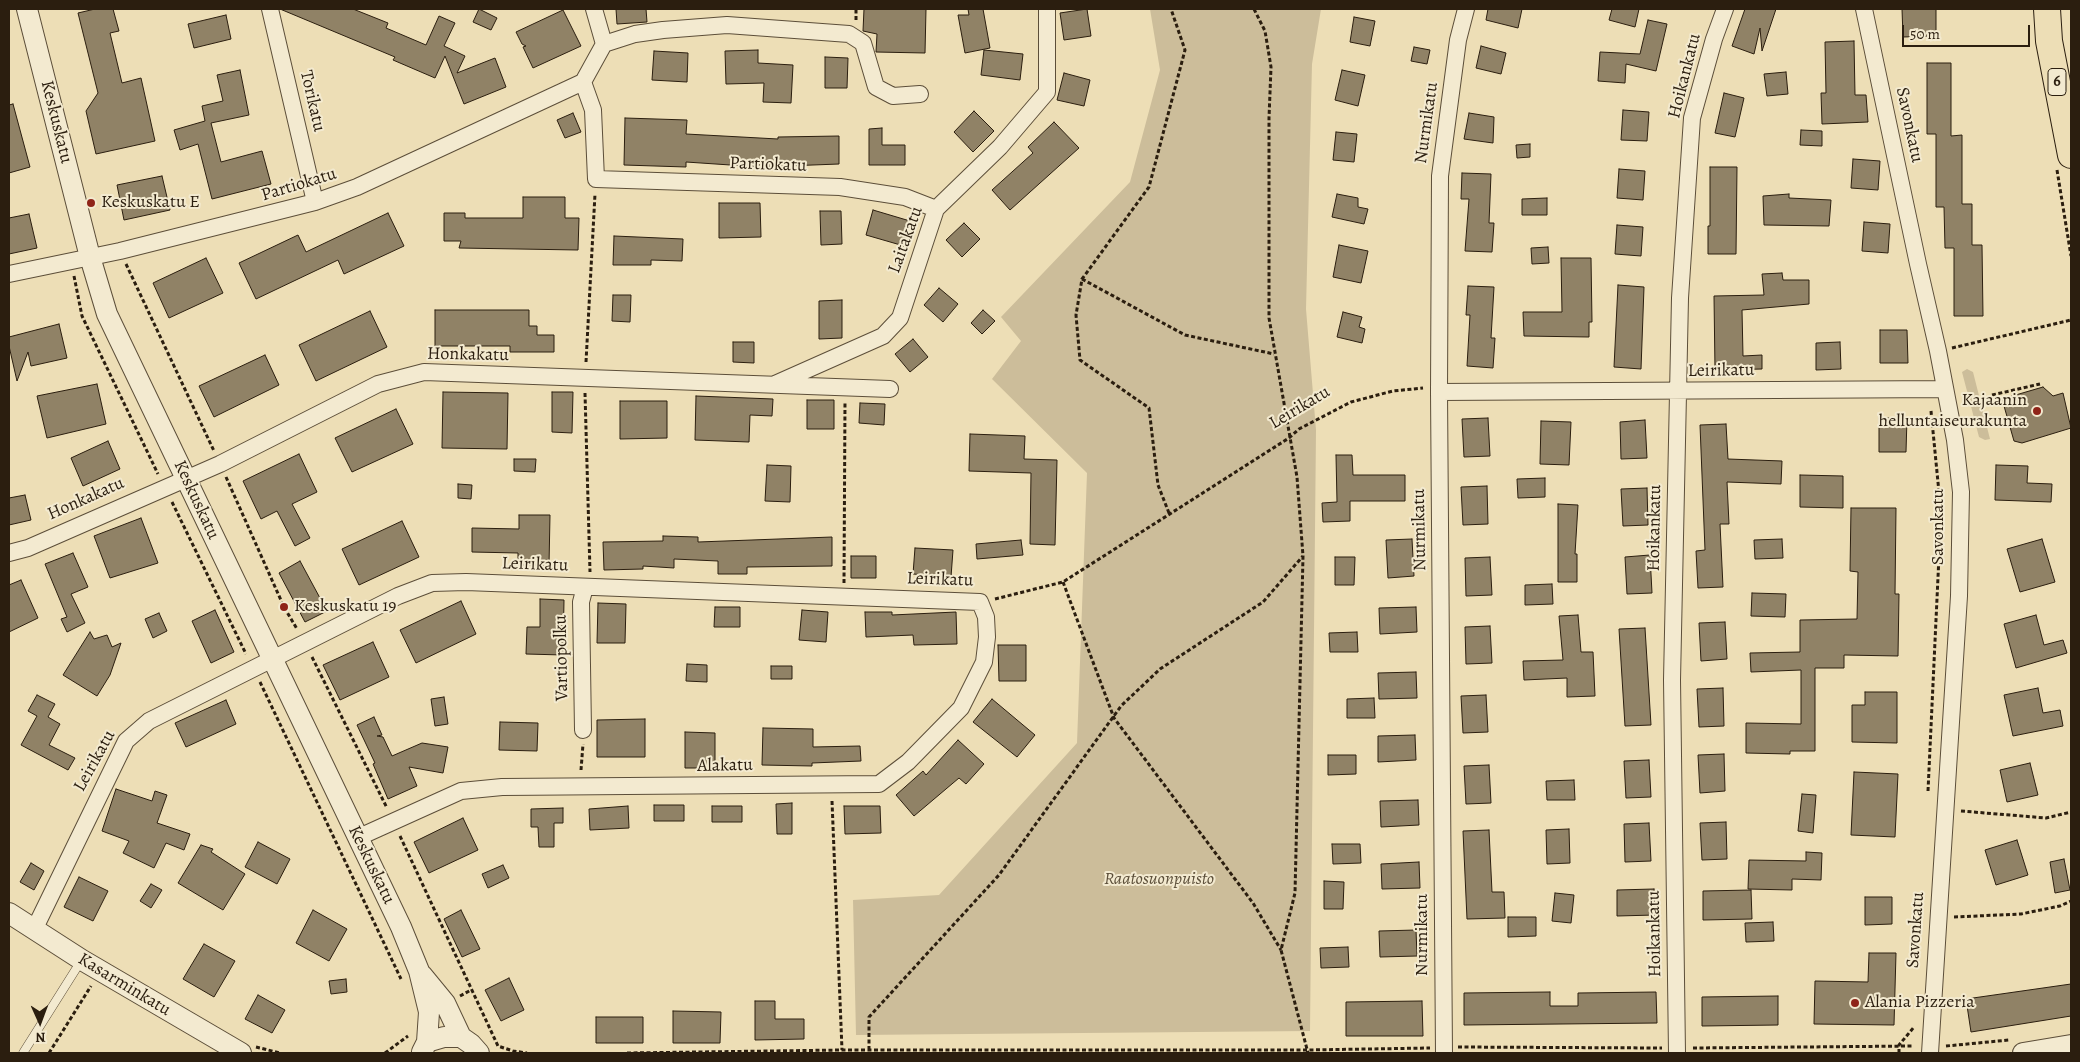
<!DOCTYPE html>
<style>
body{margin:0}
#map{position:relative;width:2080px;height:1062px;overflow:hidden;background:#eddeb6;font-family:Alegreya,serif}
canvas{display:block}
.frame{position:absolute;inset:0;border:10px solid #2b1e0f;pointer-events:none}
.north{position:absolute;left:15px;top:997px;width:50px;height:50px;-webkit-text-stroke:4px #f3ead0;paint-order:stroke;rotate:178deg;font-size:14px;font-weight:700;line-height:20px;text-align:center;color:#2b1e0f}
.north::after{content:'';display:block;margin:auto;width:18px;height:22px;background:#2b1e0f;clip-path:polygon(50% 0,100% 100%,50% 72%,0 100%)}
.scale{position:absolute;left:1902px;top:25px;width:128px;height:22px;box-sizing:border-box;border:2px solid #2b1e0f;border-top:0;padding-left:6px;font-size:15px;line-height:18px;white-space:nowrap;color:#2b1e0f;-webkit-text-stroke:4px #f3ead0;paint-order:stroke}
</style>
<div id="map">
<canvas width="2080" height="1062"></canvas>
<div class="frame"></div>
<div class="north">N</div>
<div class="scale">50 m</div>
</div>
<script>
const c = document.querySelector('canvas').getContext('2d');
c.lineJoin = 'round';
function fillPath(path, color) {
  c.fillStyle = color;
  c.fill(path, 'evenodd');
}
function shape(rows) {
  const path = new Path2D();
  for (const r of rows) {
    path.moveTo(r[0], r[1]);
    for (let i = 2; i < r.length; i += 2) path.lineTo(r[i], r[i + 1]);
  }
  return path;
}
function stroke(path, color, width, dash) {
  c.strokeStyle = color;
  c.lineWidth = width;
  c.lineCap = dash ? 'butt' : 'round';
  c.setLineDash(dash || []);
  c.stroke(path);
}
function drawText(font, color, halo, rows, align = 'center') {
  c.font = font + ' Alegreya,serif';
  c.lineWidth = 4;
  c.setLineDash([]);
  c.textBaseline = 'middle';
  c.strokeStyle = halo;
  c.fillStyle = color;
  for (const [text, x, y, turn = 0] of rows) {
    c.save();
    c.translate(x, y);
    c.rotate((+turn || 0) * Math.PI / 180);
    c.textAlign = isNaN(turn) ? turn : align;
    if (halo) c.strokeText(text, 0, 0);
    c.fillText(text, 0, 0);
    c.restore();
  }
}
const green = shape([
 [1150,9,1321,9,1312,64,1306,309,1316,430,1310,1031,856,1035,853,900,939,895,1077,743,1087,473,992,379,1021,341,1001,317,1130,182,1160,70],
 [1967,369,1973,372,1990,439,1985,440,1979,437,1962,372]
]);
const building = shape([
 [95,9,113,9,119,31,110,33,122,83,141,78,155,141,96,154,86,111,98,93,78,13,95,9],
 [280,9,353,9,388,23,386,28,426,45,439,16,455,23,444,46,465,56,457,73,495,58,506,87,464,104,445,56,435,78,393,60,395,57,280,9],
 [479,9,497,18,491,30,473,22,479,9],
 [616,9,646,9,647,22,617,24,616,9],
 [864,9,926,9,925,53,876,52,877,34,863,31,864,9],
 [968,9,983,9,990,48,965,53,958,15,969,15,968,9],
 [1087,9,1091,36,1064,40,1060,13,1087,9],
 [1488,9,1522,9,1518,28,1486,20,1488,9],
 [1612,9,1639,9,1635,27,1609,20,1612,9],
 [1745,9,1776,9,1762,51,1760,28,1754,54,1732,46,1745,9],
 [1902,9,1936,9,1936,36,1903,37,1902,9],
 [563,10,581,46,533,68,523,47,526,46,522,44,516,32,563,10],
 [226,15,231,39,194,48,188,24,226,15],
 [1354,17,1375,21,1370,46,1350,42,1354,17],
 [1648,20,1667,24,1656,71,1626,64,1625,83,1598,81,1600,52,1640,54,1648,20],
 [1854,41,1855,95,1866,95,1868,122,1822,124,1821,93,1826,93,1825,42,1854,41],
 [1481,46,1506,53,1501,74,1476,68,1481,46],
 [1414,47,1430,50,1427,64,1411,61,1414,47],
 [758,50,758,63,793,65,791,103,763,102,764,83,726,84,725,51,758,50],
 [984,50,1023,54,1020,80,981,75,984,50],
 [654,51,688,53,687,82,652,80,654,51],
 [825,57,848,58,847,88,825,88,825,57],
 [1927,63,1951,63,1951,136,1962,135,1962,204,1972,204,1972,245,1982,245,1983,316,1954,316,1954,248,1945,248,1944,207,1936,207,1936,134,1927,134,1927,63],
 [240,70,249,115,211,123,221,162,262,151,271,184,212,199,198,144,180,150,174,130,205,121,202,106,223,101,217,75,240,70],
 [1342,70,1365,75,1358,106,1335,100,1342,70],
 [1786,72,1788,94,1767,96,1764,74,1786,72],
 [1064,73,1090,80,1084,106,1057,100,1064,73],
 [1724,93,1744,98,1735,137,1715,133,1724,93],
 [13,104,30,167,9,173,9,105,13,104],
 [1623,110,1649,112,1647,141,1621,140,1623,110],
 [974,111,994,131,973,152,954,132,974,111],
 [573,113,581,132,565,138,557,120,573,113],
 [1469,113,1494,117,1493,143,1464,139,1469,113],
 [625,118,687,120,686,134,778,139,778,137,839,136,839,164,760,167,686,162,686,167,624,165,625,118],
 [1054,122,1079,148,1010,210,992,190,1033,153,1028,147,1054,122],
 [882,128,882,145,905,145,905,165,869,165,869,129,882,128],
 [1801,130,1822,131,1822,146,1800,145,1801,130],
 [1336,132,1357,134,1354,162,1333,160,1336,132],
 [1530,144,1530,157,1517,158,1516,145,1530,144],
 [1853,159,1880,161,1878,190,1851,188,1853,159],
 [1710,167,1737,167,1736,254,1708,254,1708,226,1710,226,1710,167],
 [1619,169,1645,171,1643,200,1617,198,1619,169],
 [1462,173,1491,174,1489,223,1494,223,1492,252,1465,251,1469,199,1461,199,1462,173],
 [162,176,170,210,124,220,117,185,162,176],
 [1337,194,1358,198,1358,207,1368,209,1364,224,1332,217,1337,194],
 [1789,194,1789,198,1831,200,1829,226,1764,225,1763,196,1789,194],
 [523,197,565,197,565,218,579,218,578,250,459,248,461,241,444,241,444,213,465,213,465,218,523,218,523,197],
 [1547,198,1547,215,1522,215,1522,199,1547,198],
 [719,203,760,203,761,237,719,238,719,203],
 [873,210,910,221,904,246,866,235,873,210],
 [820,211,841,211,842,244,821,245,820,211],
 [388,213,404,246,344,274,338,260,256,299,239,263,298,235,306,252,388,213],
 [29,214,37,248,9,254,9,218,29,214],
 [1864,222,1890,224,1888,253,1862,251,1864,222],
 [964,223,980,239,962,257,946,240,964,223],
 [1617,225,1643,227,1641,256,1615,254,1617,225],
 [614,236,683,239,682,261,651,260,651,265,613,265,614,236],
 [1339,245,1368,251,1361,283,1333,277,1339,245],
 [1548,247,1549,263,1532,264,1531,248,1548,247],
 [206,258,223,293,169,318,153,283,206,258],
 [1561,258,1591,258,1592,322,1589,322,1589,337,1524,336,1523,312,1562,312,1561,258],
 [1782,273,1783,280,1809,280,1809,304,1742,310,1743,356,1762,355,1762,369,1715,370,1714,296,1764,295,1762,274,1782,273],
 [1618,285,1644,287,1641,369,1614,367,1618,285],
 [1468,286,1494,287,1491,338,1495,338,1493,368,1467,366,1470,315,1466,315,1468,286],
 [939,288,958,304,943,322,924,305,939,288],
 [613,295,631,295,630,322,612,321,613,295],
 [842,300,842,338,819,339,819,301,842,300],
 [435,310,529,310,529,326,537,326,537,335,554,335,554,352,510,352,510,346,435,346,435,310],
 [983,310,995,321,982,334,971,323,983,310],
 [370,311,387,347,316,381,299,345,370,311],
 [1343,312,1362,317,1359,327,1365,329,1362,343,1337,337,1343,312],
 [59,324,67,358,31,366,28,352,17,381,9,346,9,337,59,324],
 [1880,330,1907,330,1908,363,1880,363,1880,330],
 [913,339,928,357,910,372,895,354,913,339],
 [733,342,754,342,754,363,733,362,733,342],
 [1840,342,1841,369,1816,370,1816,343,1840,342],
 [265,355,279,385,214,417,199,386,265,355],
 [97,384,106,424,47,438,37,396,97,384],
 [2043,387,2053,396,2063,393,2071,428,2022,443,2014,441,2002,399,2043,387],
 [443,392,508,393,507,449,442,448,443,392],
 [552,392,573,392,572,433,552,432,552,392],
 [696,396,773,399,772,416,750,415,749,442,695,440,696,396],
 [807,400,834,400,834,429,807,429,807,400],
 [620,401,667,401,667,438,620,439,620,401],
 [860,403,885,404,884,425,859,423,860,403],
 [396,409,413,444,352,472,335,438,396,409],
 [1488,418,1490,456,1464,457,1462,419,1488,418],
 [1879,418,1907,418,1906,452,1879,452,1879,418],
 [1645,420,1647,458,1621,459,1620,422,1645,420],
 [1541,421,1571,422,1569,465,1540,464,1541,421],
 [1726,424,1728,459,1782,461,1781,484,1727,482,1729,524,1720,524,1723,587,1698,588,1696,551,1705,550,1700,425,1726,424],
 [970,434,1025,436,1024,459,1057,460,1055,545,1030,544,1031,473,969,471,970,434],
 [108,441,120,469,83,486,71,458,108,441],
 [299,454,317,492,292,504,310,538,295,546,277,511,261,519,243,481,299,454],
 [1336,455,1352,455,1353,475,1405,475,1405,501,1350,501,1350,521,1323,522,1322,503,1337,502,1336,455],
 [514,459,536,459,535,472,514,471,514,459],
 [767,465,791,466,790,502,765,501,767,465],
 [1996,465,2028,466,2027,483,2052,484,2051,502,1995,500,1996,465],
 [1800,475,1843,476,1843,508,1800,507,1800,475],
 [1545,478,1545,497,1518,498,1517,479,1545,478],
 [458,484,472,485,471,499,458,498,458,484],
 [1487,486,1488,524,1463,525,1461,487,1487,486],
 [1647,488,1648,525,1623,526,1621,489,1647,488],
 [25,495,31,520,9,525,9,498,25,495],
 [1558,504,1578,505,1575,554,1577,554,1577,582,1558,582,1558,504],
 [1851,508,1896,508,1895,594,1899,594,1898,656,1844,655,1844,668,1815,668,1815,751,1790,751,1790,754,1746,753,1746,723,1801,724,1801,670,1751,672,1750,653,1800,652,1800,620,1857,619,1858,572,1850,571,1851,508],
 [519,515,550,515,549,565,518,565,518,553,472,552,472,528,519,529,519,515],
 [141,518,158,563,110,578,94,536,141,518],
 [402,521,419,557,359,585,342,549,402,521],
 [663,536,698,537,698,542,832,537,832,566,747,567,747,574,718,574,718,561,674,559,674,568,643,566,643,569,604,570,603,542,663,541,663,536],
 [1412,539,1414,576,1388,578,1386,540,1412,539],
 [1782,539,1783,558,1755,559,1754,540,1782,539],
 [2042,539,2055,582,2020,592,2007,549,2042,539],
 [1021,540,1023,555,977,559,976,544,1021,540],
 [915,548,953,550,951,577,913,574,915,548],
 [73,553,88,587,71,594,85,623,67,632,61,619,67,617,45,564,73,553],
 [1650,555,1652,593,1627,594,1625,557,1650,555],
 [851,556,876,556,876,578,851,578,851,556],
 [1335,557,1355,557,1354,585,1335,585,1335,557],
 [1490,557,1492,595,1466,596,1465,558,1490,557],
 [300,561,327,611,305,622,279,573,300,561],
 [21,580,38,618,9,632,9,585,21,580],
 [1552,584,1553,604,1525,605,1525,585,1552,584],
 [1752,593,1786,594,1785,617,1751,616,1752,593],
 [540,599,564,600,563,655,526,654,527,627,540,627,540,599],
 [461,601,476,634,416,663,400,630,461,601],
 [598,603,626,604,625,643,597,643,598,603],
 [715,607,740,607,740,627,714,627,715,607],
 [1416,607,1417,632,1380,634,1379,608,1416,607],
 [215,610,234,652,211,663,192,621,215,610],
 [802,610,828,612,826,642,799,640,802,610],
 [865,612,892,612,892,615,956,612,957,644,914,645,913,635,866,637,865,612],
 [159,613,167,631,153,638,145,619,159,613],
 [1578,615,1581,652,1593,652,1595,696,1567,697,1567,678,1524,680,1523,661,1563,660,1559,616,1578,615],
 [2036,615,2044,645,2063,640,2067,653,2016,668,2004,624,2036,615],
 [1725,622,1727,659,1701,661,1699,623,1725,622],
 [1490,626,1492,663,1466,664,1465,627,1490,626],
 [1645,628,1651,725,1625,726,1619,629,1645,628],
 [90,632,94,639,107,635,112,647,121,643,110,675,97,696,63,675,90,632],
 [1357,632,1358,652,1330,652,1329,633,1357,632],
 [373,642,389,677,340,700,323,665,373,642],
 [998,645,1026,645,1026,681,999,681,998,645],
 [687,664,707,665,707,682,686,681,687,664],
 [771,666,792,666,792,679,771,679,771,666],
 [1416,672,1417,698,1379,699,1378,673,1416,672],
 [1723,688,1724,726,1699,727,1697,689,1723,688],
 [2038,688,2043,713,2060,710,2063,726,2013,736,2004,695,2038,688],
 [1865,692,1897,692,1897,743,1852,742,1852,705,1865,705,1865,692],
 [37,695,55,704,48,717,60,724,49,745,75,758,68,770,21,745,37,716,28,711,37,695],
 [1486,695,1488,732,1463,733,1461,696,1486,695],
 [444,697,448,724,435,726,431,699,444,697],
 [1374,698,1375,718,1347,718,1347,699,1374,698],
 [992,699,1035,735,1017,757,973,722,992,699],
 [226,700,236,724,186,747,175,723,226,700],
 [374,717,382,735,377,736,383,737,392,756,422,743,448,747,443,773,409,767,417,786,388,799,373,764,375,763,357,725,374,717],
 [645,719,645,757,597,757,597,720,645,719],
 [500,722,538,723,537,751,499,750,500,722],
 [763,728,813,729,813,747,860,746,861,761,812,763,812,766,762,765,763,728],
 [685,732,715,733,715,768,685,768,685,732],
 [1415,735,1416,760,1378,762,1378,736,1415,735],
 [958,740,984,764,966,784,959,778,914,816,896,795,923,771,926,775,958,740],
 [1724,754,1725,791,1700,793,1698,755,1724,754],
 [1328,755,1356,755,1356,774,1328,775,1328,755],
 [1649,760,1651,797,1626,798,1624,761,1649,760],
 [2030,763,2038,795,2007,802,2000,770,2030,763],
 [1489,765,1491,803,1466,804,1464,766,1489,765],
 [1854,772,1898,774,1895,837,1851,835,1854,772],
 [1574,780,1575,800,1547,800,1546,781,1574,780],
 [116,789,152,801,155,791,167,795,157,823,190,834,184,850,166,843,154,868,123,853,129,841,102,831,116,789],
 [1802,794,1816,795,1813,833,1798,831,1802,794],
 [1418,800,1419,825,1381,827,1380,801,1418,800],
 [792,803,792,834,777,834,776,804,792,803],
 [654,805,684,805,684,821,654,821,654,805],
 [628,806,629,828,590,830,589,809,628,806],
 [712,806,742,806,742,822,712,822,712,806],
 [844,806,880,806,881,833,845,834,844,806],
 [563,808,563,823,554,823,554,847,539,847,538,827,531,827,531,809,563,808],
 [463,818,478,850,429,873,414,842,463,818],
 [1726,822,1727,859,1702,860,1700,823,1726,822],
 [1649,823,1651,861,1625,862,1624,824,1649,823],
 [1569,829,1570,863,1547,864,1546,830,1569,829],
 [1489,830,1492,892,1504,892,1505,918,1467,919,1463,831,1489,830],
 [2017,840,2028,875,1996,885,1985,850,2017,840],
 [258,842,290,859,277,884,245,867,258,842],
 [1332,844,1360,844,1361,863,1333,864,1332,844],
 [201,845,213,849,211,852,245,874,223,910,178,883,201,845],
 [1806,852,1822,853,1821,880,1792,879,1792,890,1748,889,1749,860,1806,861,1806,852],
 [2064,859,2070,890,2055,893,2050,862,2064,859],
 [1419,862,1420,888,1382,889,1381,864,1419,862],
 [31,863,44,871,34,890,20,882,31,863],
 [503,865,509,878,488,888,482,874,503,865],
 [79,877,108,891,93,921,64,907,79,877],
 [1324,881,1344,882,1343,909,1324,909,1324,881],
 [151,884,162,890,151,908,140,901,151,884],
 [1654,889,1655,915,1617,916,1617,890,1654,889],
 [1751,890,1752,919,1703,920,1703,891,1751,890],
 [1555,893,1574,895,1571,923,1552,921,1555,893],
 [1865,897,1892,897,1892,924,1865,925,1865,897],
 [313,910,347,929,329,961,296,943,313,910],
 [461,910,480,949,462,957,444,919,461,910],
 [1508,917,1536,917,1536,936,1508,937,1508,917],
 [1773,922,1774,941,1746,942,1745,923,1773,922],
 [1416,930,1417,956,1380,957,1379,931,1416,930],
 [204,944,235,961,214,997,183,979,204,944],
 [1348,947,1349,967,1321,968,1320,948,1348,947],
 [1869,953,1896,953,1894,1025,1814,1024,1815,981,1868,982,1869,953],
 [509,978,524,1010,501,1021,485,990,509,978],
 [346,979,347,992,331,994,329,981,346,979],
 [2071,984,2071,1016,1971,1032,1966,999,2071,984],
 [1550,992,1550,1006,1578,1006,1578,993,1656,992,1657,1023,1464,1025,1464,993,1550,992],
 [258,995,285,1010,272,1033,245,1019,258,995],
 [1778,996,1778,1025,1702,1026,1702,997,1778,996],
 [755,1001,775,1001,775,1019,804,1019,804,1039,755,1040,755,1001],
 [1422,1001,1423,1036,1346,1036,1346,1002,1422,1001],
 [673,1011,721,1012,720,1043,673,1043,673,1011],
 [596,1017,643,1017,643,1043,596,1043,596,1017]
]);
const path = shape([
 [1254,9,1265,31,1271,67,1269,118,1269,318,1297,477,1303,556,1295,893,1281,950,1308,1053],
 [856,20,856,9],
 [2057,170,2071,256],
 [126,264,214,451],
 [74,276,82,316,158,474],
 [1082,279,1185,335,1274,354],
 [1952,348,2071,320],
 [586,362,595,194],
 [585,393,590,572],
 [1992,395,2040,384],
 [226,477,284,607,297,629],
 [172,502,246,654],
 [1169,513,1158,485,1149,408,1080,360,1076,315,1082,279,1149,187,1185,50,1171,9],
 [1063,582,1114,718,1253,903,1281,950],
 [844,583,845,401],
 [995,599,1063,582,1289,438,1299,429,1351,402,1393,391,1423,388],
 [312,657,387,808],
 [260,682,401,979],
 [581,770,583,744],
 [1928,791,1941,513,1931,411],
 [832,801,842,1050],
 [1961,811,2046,818,2071,812],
 [400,836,498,1046,513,1051,527,1053],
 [1954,917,2021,914,2060,906,2071,901],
 [460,996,471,990],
 [1946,1046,2009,1040],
 [256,1047,280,1053],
 [1458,1047,1662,1048],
 [1693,1048,1914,1046],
 [869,1050,869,1017,999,875,1121,706,1160,669,1263,602,1303,556],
 [49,1053,91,986],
 [385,1053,408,1036],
 [627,1053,842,1050,1307,1050,1430,1048],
 [1899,1053,1899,1045,1914,1027]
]);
const service = shape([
 [23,1053,81,961]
]);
const minor = shape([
 [270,9,315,202],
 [594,9,604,44,583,82,593,110,596,179,840,187,905,197,936,209],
 [1864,9,1918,264,1938,351,1955,440,1961,492,1959,596,1930,1053],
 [604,44,635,34,663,30,727,25,849,34,863,43,876,87,893,96,920,94],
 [9,274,120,251,315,202,357,187,583,82],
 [775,384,883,336,900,318,936,209,1000,147,1047,92,1047,9],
 [1439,392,1945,389],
 [9,553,28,548,220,464,378,384,424,372,890,389],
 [583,730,581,602,585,587],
 [34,930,126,741,149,721,398,596,432,583,466,582,980,602,986,617,987,637,984,662,961,708,908,762,879,784,502,787,461,791,357,838],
 [1444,1053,1439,392,1440,176,1458,40,1466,9],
 [1677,1053,1672,680,1680,298,1692,118,1714,39,1725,9]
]);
const tertiary = shape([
 [27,9,90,257,107,314,401,927,419,971,429,1012,427,1042],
 [9,913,82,960,241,1053],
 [422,975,445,1003,461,1037],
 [422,1052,427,1042,444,1037,461,1037,471,1044,479,1053],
 [2023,1053,2071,1045]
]);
const trunk = shape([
 [2047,9,2049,41,2071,155]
]);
const markers = [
 [91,203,5,"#8f2418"],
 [2037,411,5,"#8f2418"],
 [284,607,5,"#8f2418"],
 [1855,1003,5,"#8f2418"]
];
const shields = [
 [2057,82,18]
];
const shieldNames = [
 ["6",2057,82]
];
const streetNames = [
 ["Hoikankatu",1685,76,-76],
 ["Torikatu",312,101,77],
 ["Keskuskatu",56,122,76],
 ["Nurmikatu",1427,123,-82],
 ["Savonkatu",1909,125,78],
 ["Partiokatu",768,165,2],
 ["Partiokatu",299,185,-17],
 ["Laitakatu",906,240,-70],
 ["Honkakatu",468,355,1],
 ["Leirikatu",1721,371,-1],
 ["Leirikatu",1300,408,-31],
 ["Honkakatu",86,499,-24],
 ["Keskuskatu",196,500,65],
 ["Savonkatu",1939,527,-90],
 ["Hoikankatu",1655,528,-89],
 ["Nurmikatu",1420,530,-91],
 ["Leirikatu",535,565,2],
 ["Leirikatu",940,580,2],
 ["Vartiopolku",562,658,-91],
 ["Leirikatu",95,761,-61],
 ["Alakatu",725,766,-1],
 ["Keskuskatu",371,865,64],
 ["Savonkatu",1916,930,-86],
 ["Hoikankatu",1655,934,-91],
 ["Nurmikatu",1423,935,-90],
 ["Kasarminkatu",124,985,31]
];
const poiNames = [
 ["Keskuskatu E",101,203],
 ["Kajaanin",2027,401,"right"],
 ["helluntaiseurakunta",2027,422,"right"],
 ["Keskuskatu 19",294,607],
 ["Alania Pizzeria",1865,1003]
];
const parkNames = [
 ["Raatosuonpuisto",1159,880]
];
fillPath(green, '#ccbd9a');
fillPath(building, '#908266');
stroke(building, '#2b1e0f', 1);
stroke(service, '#5c4e39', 9);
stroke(minor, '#5c4e39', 18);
stroke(tertiary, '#5c4e39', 22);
stroke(trunk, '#2b1e0f', 28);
stroke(path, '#2b1e0f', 3, [4, 2.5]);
stroke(service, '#f3ead0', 8);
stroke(minor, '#f3ead0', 16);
stroke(tertiary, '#f3ead0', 20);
stroke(trunk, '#eddeb6', 26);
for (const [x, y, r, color] of markers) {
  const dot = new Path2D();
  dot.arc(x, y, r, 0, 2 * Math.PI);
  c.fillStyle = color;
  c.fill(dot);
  stroke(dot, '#f3ead0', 2);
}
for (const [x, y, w] of shields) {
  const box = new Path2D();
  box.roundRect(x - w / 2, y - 13.5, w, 27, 4);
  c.fillStyle = '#f3ead0';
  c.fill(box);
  stroke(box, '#2b1e0f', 1);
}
drawText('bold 16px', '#2b1e0f', null, shieldNames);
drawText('18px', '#2b1e0f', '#f3ead0', streetNames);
drawText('18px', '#2b1e0f', '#f3ead0', poiNames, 'left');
drawText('italic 18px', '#5b4e39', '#f3ead0', parkNames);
</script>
